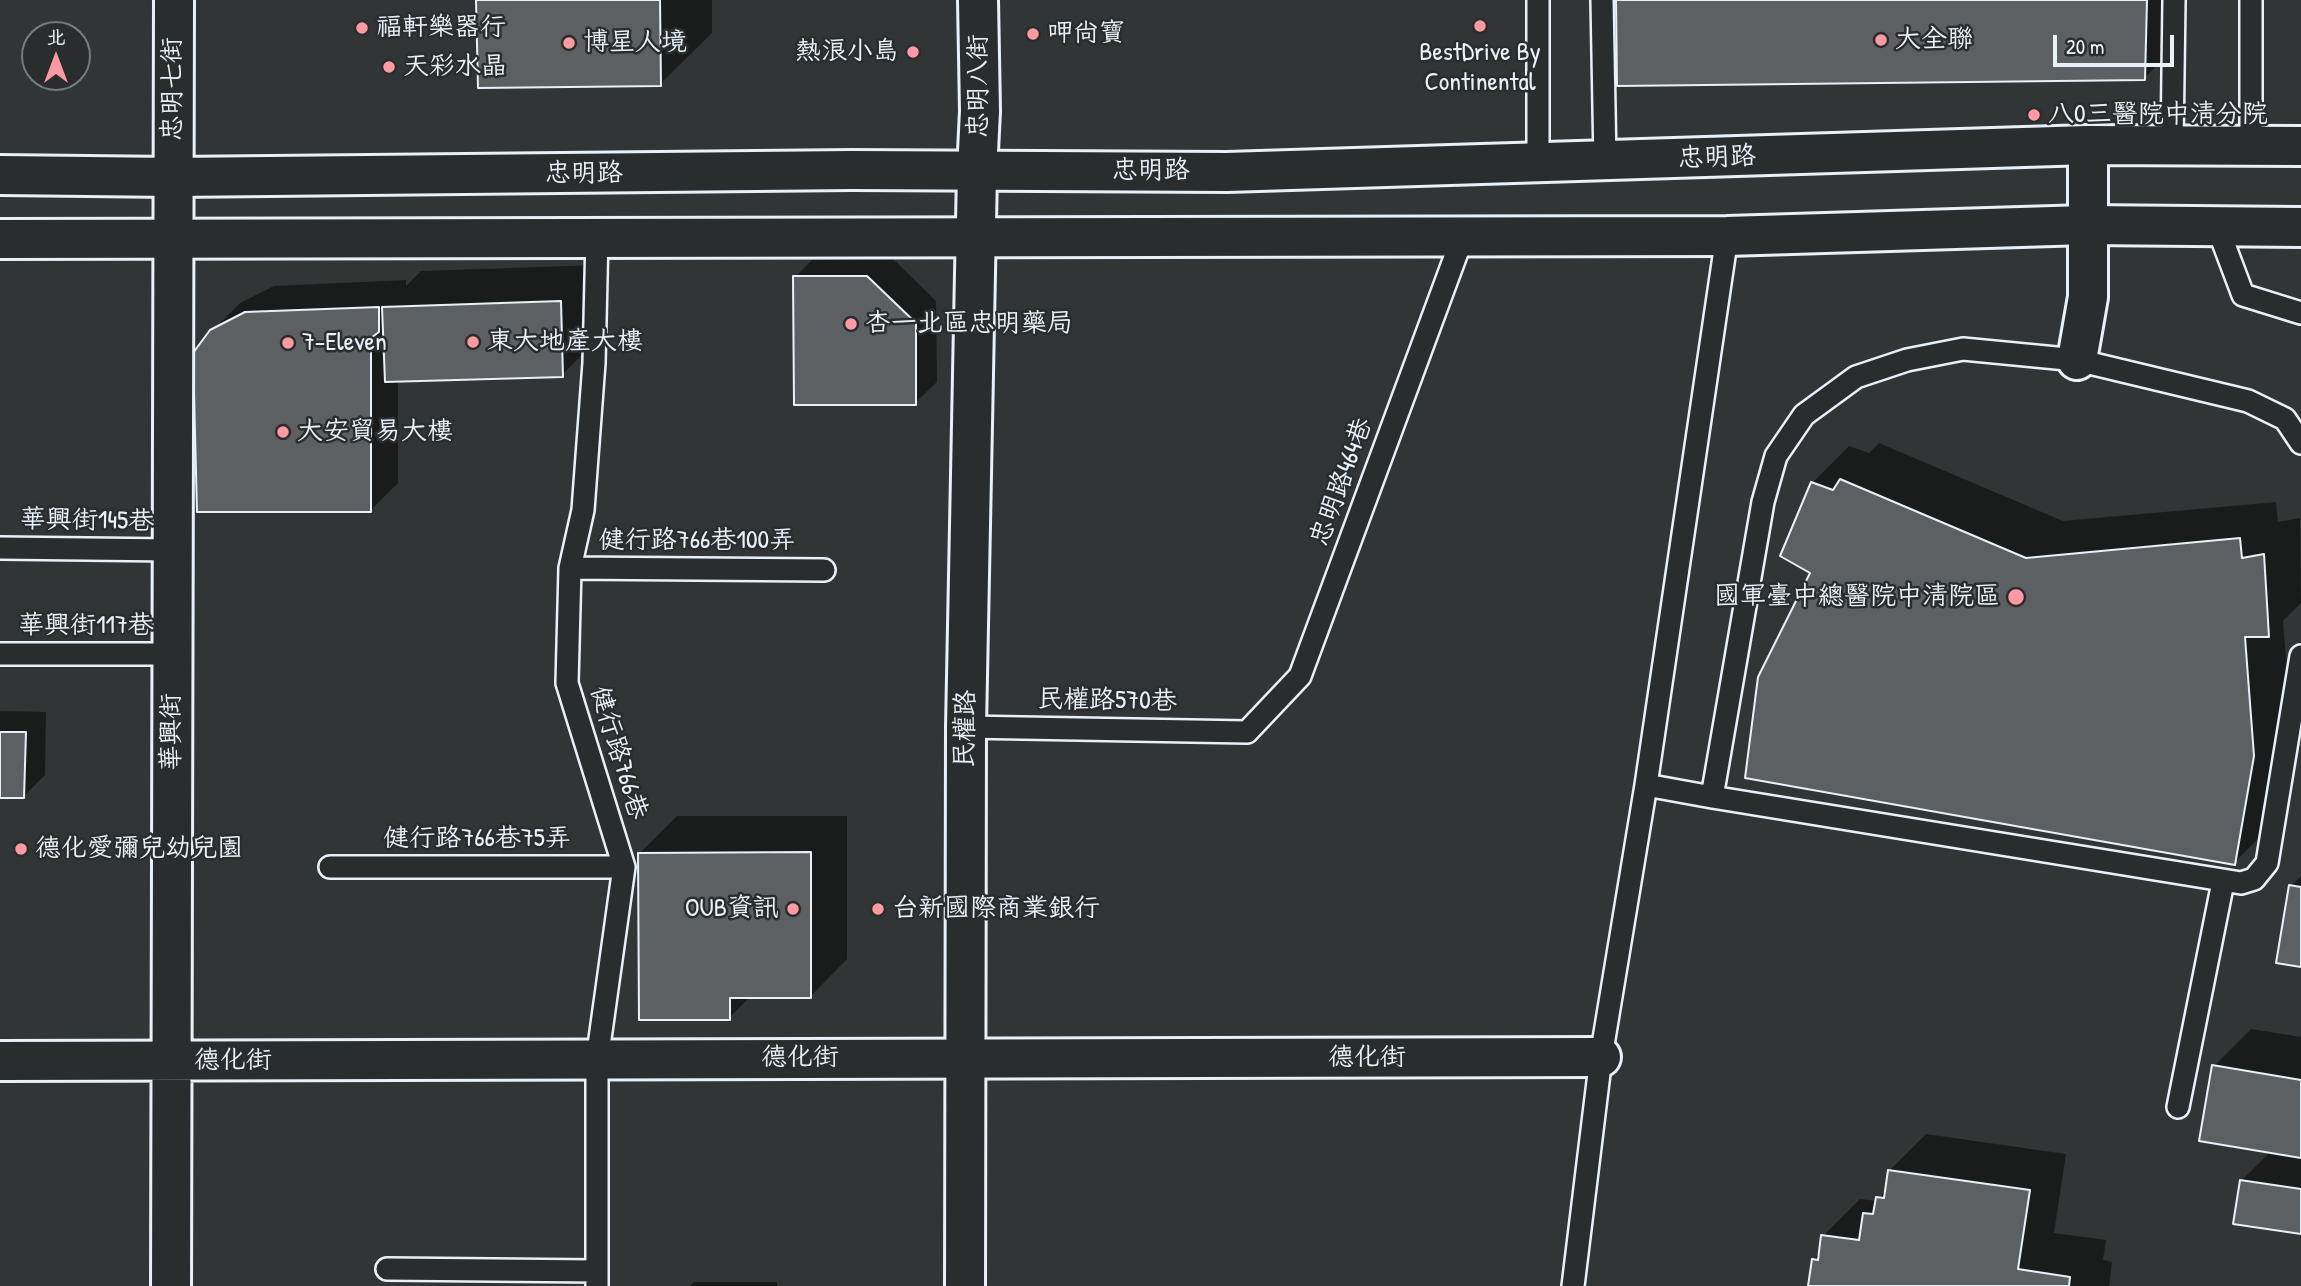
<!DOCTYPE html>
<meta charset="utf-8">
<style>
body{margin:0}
#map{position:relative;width:2301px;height:1286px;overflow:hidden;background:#323536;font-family:"Patrick Hand","LXGW WenKai TC",sans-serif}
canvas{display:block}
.north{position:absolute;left:21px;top:21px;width:70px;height:70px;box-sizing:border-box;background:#2a2d2e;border:2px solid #767b7f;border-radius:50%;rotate:0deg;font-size:19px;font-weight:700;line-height:28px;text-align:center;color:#e8f1f8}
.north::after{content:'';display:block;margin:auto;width:24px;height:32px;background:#ff9aa2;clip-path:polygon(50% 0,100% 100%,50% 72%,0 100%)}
.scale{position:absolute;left:2053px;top:35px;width:121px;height:32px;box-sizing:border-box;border:4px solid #e8f1f8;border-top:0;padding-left:9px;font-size:21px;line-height:24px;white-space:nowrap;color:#e8f1f8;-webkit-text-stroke:5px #2a2d2e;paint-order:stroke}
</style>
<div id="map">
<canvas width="2301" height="1286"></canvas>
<div class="north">北</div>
<div class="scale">20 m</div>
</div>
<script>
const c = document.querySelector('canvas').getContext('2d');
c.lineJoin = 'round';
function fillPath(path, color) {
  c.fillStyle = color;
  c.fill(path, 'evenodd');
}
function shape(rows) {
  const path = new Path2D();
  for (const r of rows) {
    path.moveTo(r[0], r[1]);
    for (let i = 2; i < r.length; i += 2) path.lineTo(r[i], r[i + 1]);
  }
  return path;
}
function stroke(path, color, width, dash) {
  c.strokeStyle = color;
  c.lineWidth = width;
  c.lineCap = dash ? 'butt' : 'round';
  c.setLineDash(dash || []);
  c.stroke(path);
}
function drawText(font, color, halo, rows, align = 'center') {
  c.font = font + ' "Patrick Hand","LXGW WenKai TC",sans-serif';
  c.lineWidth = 5;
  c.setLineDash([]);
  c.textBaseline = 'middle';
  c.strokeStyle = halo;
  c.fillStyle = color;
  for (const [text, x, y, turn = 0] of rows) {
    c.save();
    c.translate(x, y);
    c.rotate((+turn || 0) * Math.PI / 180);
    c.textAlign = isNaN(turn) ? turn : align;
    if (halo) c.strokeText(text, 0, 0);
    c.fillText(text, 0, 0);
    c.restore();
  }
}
const shadow = shape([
 [478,0,712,0,712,33,660,84],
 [1618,0,2167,0,2166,57,2144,78],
 [889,255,936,301,937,382,915,403,795,277,816,256],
 [597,265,599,338,562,375,398,380,398,483,370,511,212,331,240,303,274,286,406,280,406,286,421,271],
 [1879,443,2063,521,2276,502,2278,522,2300,518,2301,603,2283,621,2291,718,2271,826,2234,863,1813,572,1812,483,1849,446,1869,453],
 [0,711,46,712,45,775,24,796,0,796],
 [677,816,847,816,847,959,811,996,751,996,729,1018,640,853],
 [2301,876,2301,965,2291,886],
 [2251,1029,2301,1037,2301,1233,2241,1181,2271,1151,2214,1066],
 [1926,1134,2066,1154,2054,1233,2106,1240,2103,1260,2112,1262,2109,1286,1811,1286,1813,1260,1820,1252,1823,1236,1860,1199,1877,1201,1887,1188,1889,1171],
 [694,1282,777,1282,777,1286,690,1286]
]);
const building = shape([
 [476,0,660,0,661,86,478,88,476,0],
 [1616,0,2147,0,2145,80,1617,86,1616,0],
 [793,276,867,276,916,323,916,405,794,405,793,276],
 [561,301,563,377,385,382,382,307,561,301],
 [379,307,379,332,371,338,371,512,197,512,193,353,210,330,245,312,379,307],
 [1840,479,2026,558,2240,538,2242,558,2264,554,2269,637,2245,637,2254,756,2235,865,1745,778,1758,677,1810,573,1780,556,1811,482,1833,490,1840,479],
 [0,732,26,732,24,798,0,798,0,732],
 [811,852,811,998,730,998,730,1020,639,1020,638,853,811,852],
 [2289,885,2301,887,2301,967,2276,963,2289,885],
 [2212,1065,2301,1080,2301,1158,2199,1141,2212,1065],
 [1888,1170,2030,1190,2018,1269,2070,1277,2069,1286,1808,1286,1812,1259,1818,1260,1821,1235,1859,1240,1863,1213,1873,1214,1876,1197,1884,1198,1888,1170],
 [2240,1180,2301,1189,2301,1234,2233,1224,2240,1180]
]);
const service = shape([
 [1538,0,1538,162],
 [1602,0,1605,162],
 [2172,145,2174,0],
 [2251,146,2251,0],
 [2217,226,2243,295,2301,313],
 [0,548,173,550],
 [570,568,824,570],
 [0,654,173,654],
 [966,727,1247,732,1300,676,1463,236],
 [1646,785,1712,797,1763,502,1776,456,1804,415,1856,377,1907,360,1963,349,2077,360,2248,401,2285,419,2301,443],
 [1712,797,2241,883,2254,879,2267,863,2301,656],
 [330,867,624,867],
 [2178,1107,2223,882],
 [387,1269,597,1271],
 [597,1286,597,1060,624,867,567,683,570,568,583,510,594,363,597,236],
 [1573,1286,1601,1057,1646,785,1727,236]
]);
const minor = shape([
 [977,172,980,111,978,0],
 [2077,360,2088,297,2088,145],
 [0,1061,1601,1057],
 [171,1286,174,0]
]);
const tertiary = shape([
 [965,1286,966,727,977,172]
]);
const secondary = shape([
 [0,175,173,177,852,170,1227,172,2088,145,2301,146],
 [0,239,1727,236,2086,225,2301,227]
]);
const markers = [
 [1480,26,7,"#ff9aa2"],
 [362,28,7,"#ff9aa2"],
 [1033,34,7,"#ff9aa2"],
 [1881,40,7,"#ff9aa2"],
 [569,43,7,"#ff9aa2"],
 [913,52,7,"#ff9aa2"],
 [389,67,7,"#ff9aa2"],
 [2034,115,7,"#ff9aa2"],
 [851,324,7,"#ff9aa2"],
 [473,342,7,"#ff9aa2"],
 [288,343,7,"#ff9aa2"],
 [283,432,7,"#ff9aa2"],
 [2016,597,9,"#ff9aa2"],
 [21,849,7,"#ff9aa2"],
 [793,909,7,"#ff9aa2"],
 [878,909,7,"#ff9aa2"]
];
const poiNames = [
 ["福軒樂器行",376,28],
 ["呷尚寶",1047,34],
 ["大全聯",1895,40],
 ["博星人境",583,43],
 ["熱浪小島",899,52,"right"],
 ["BestDrive By",1480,53,"center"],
 ["Continental",1480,83,"center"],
 ["天彩水晶",403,67],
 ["八0三醫院中清分院",2048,115],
 ["杏一北區忠明藥局",865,324],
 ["東大地產大樓",487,342],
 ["7-Eleven",302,343],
 ["大安貿易大樓",297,432],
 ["國軍臺中總醫院中清院區",2000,597,"right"],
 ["德化愛彌兒幼兒園",35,849],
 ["OUB資訊",779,909,"right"],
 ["台新國際商業銀行",892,909]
];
const streetNames = [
 ["忠明八街",979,86,-90],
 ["忠明七街",173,89,-90],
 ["忠明路",1717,158,-2],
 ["忠明路",1151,171],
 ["忠明路",584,174],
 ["忠明路464巷",1342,482,-70],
 ["華興街145巷",87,521,1],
 ["健行路766巷100弄",697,541],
 ["華興街117巷",86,626],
 ["民權路570巷",1107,701,1],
 ["民權路",966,729,-89],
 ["華興街",172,732,-90],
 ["健行路766巷",618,753,73],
 ["健行路766巷75弄",477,839],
 ["德化街",800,1058],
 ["德化街",1367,1058],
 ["德化街",233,1061]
];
fillPath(shadow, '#0007');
fillPath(building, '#5c6063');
stroke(building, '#e8f1f8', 2);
stroke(service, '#e8f1f8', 26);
stroke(minor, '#e8f1f8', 44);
stroke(tertiary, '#e8f1f8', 44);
stroke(secondary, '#e8f1f8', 44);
stroke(service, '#2a2d2e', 21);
stroke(minor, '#2a2d2e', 38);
stroke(tertiary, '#2a2d2e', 38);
stroke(secondary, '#2a2d2e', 38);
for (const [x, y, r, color] of markers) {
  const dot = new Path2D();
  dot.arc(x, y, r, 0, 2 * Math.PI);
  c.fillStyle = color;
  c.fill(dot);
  stroke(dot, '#2a2d2e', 2.5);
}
drawText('26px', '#e8f1f8', '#2a2d2e', poiNames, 'left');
drawText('26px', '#e8f1f8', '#2a2d2e', streetNames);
</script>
